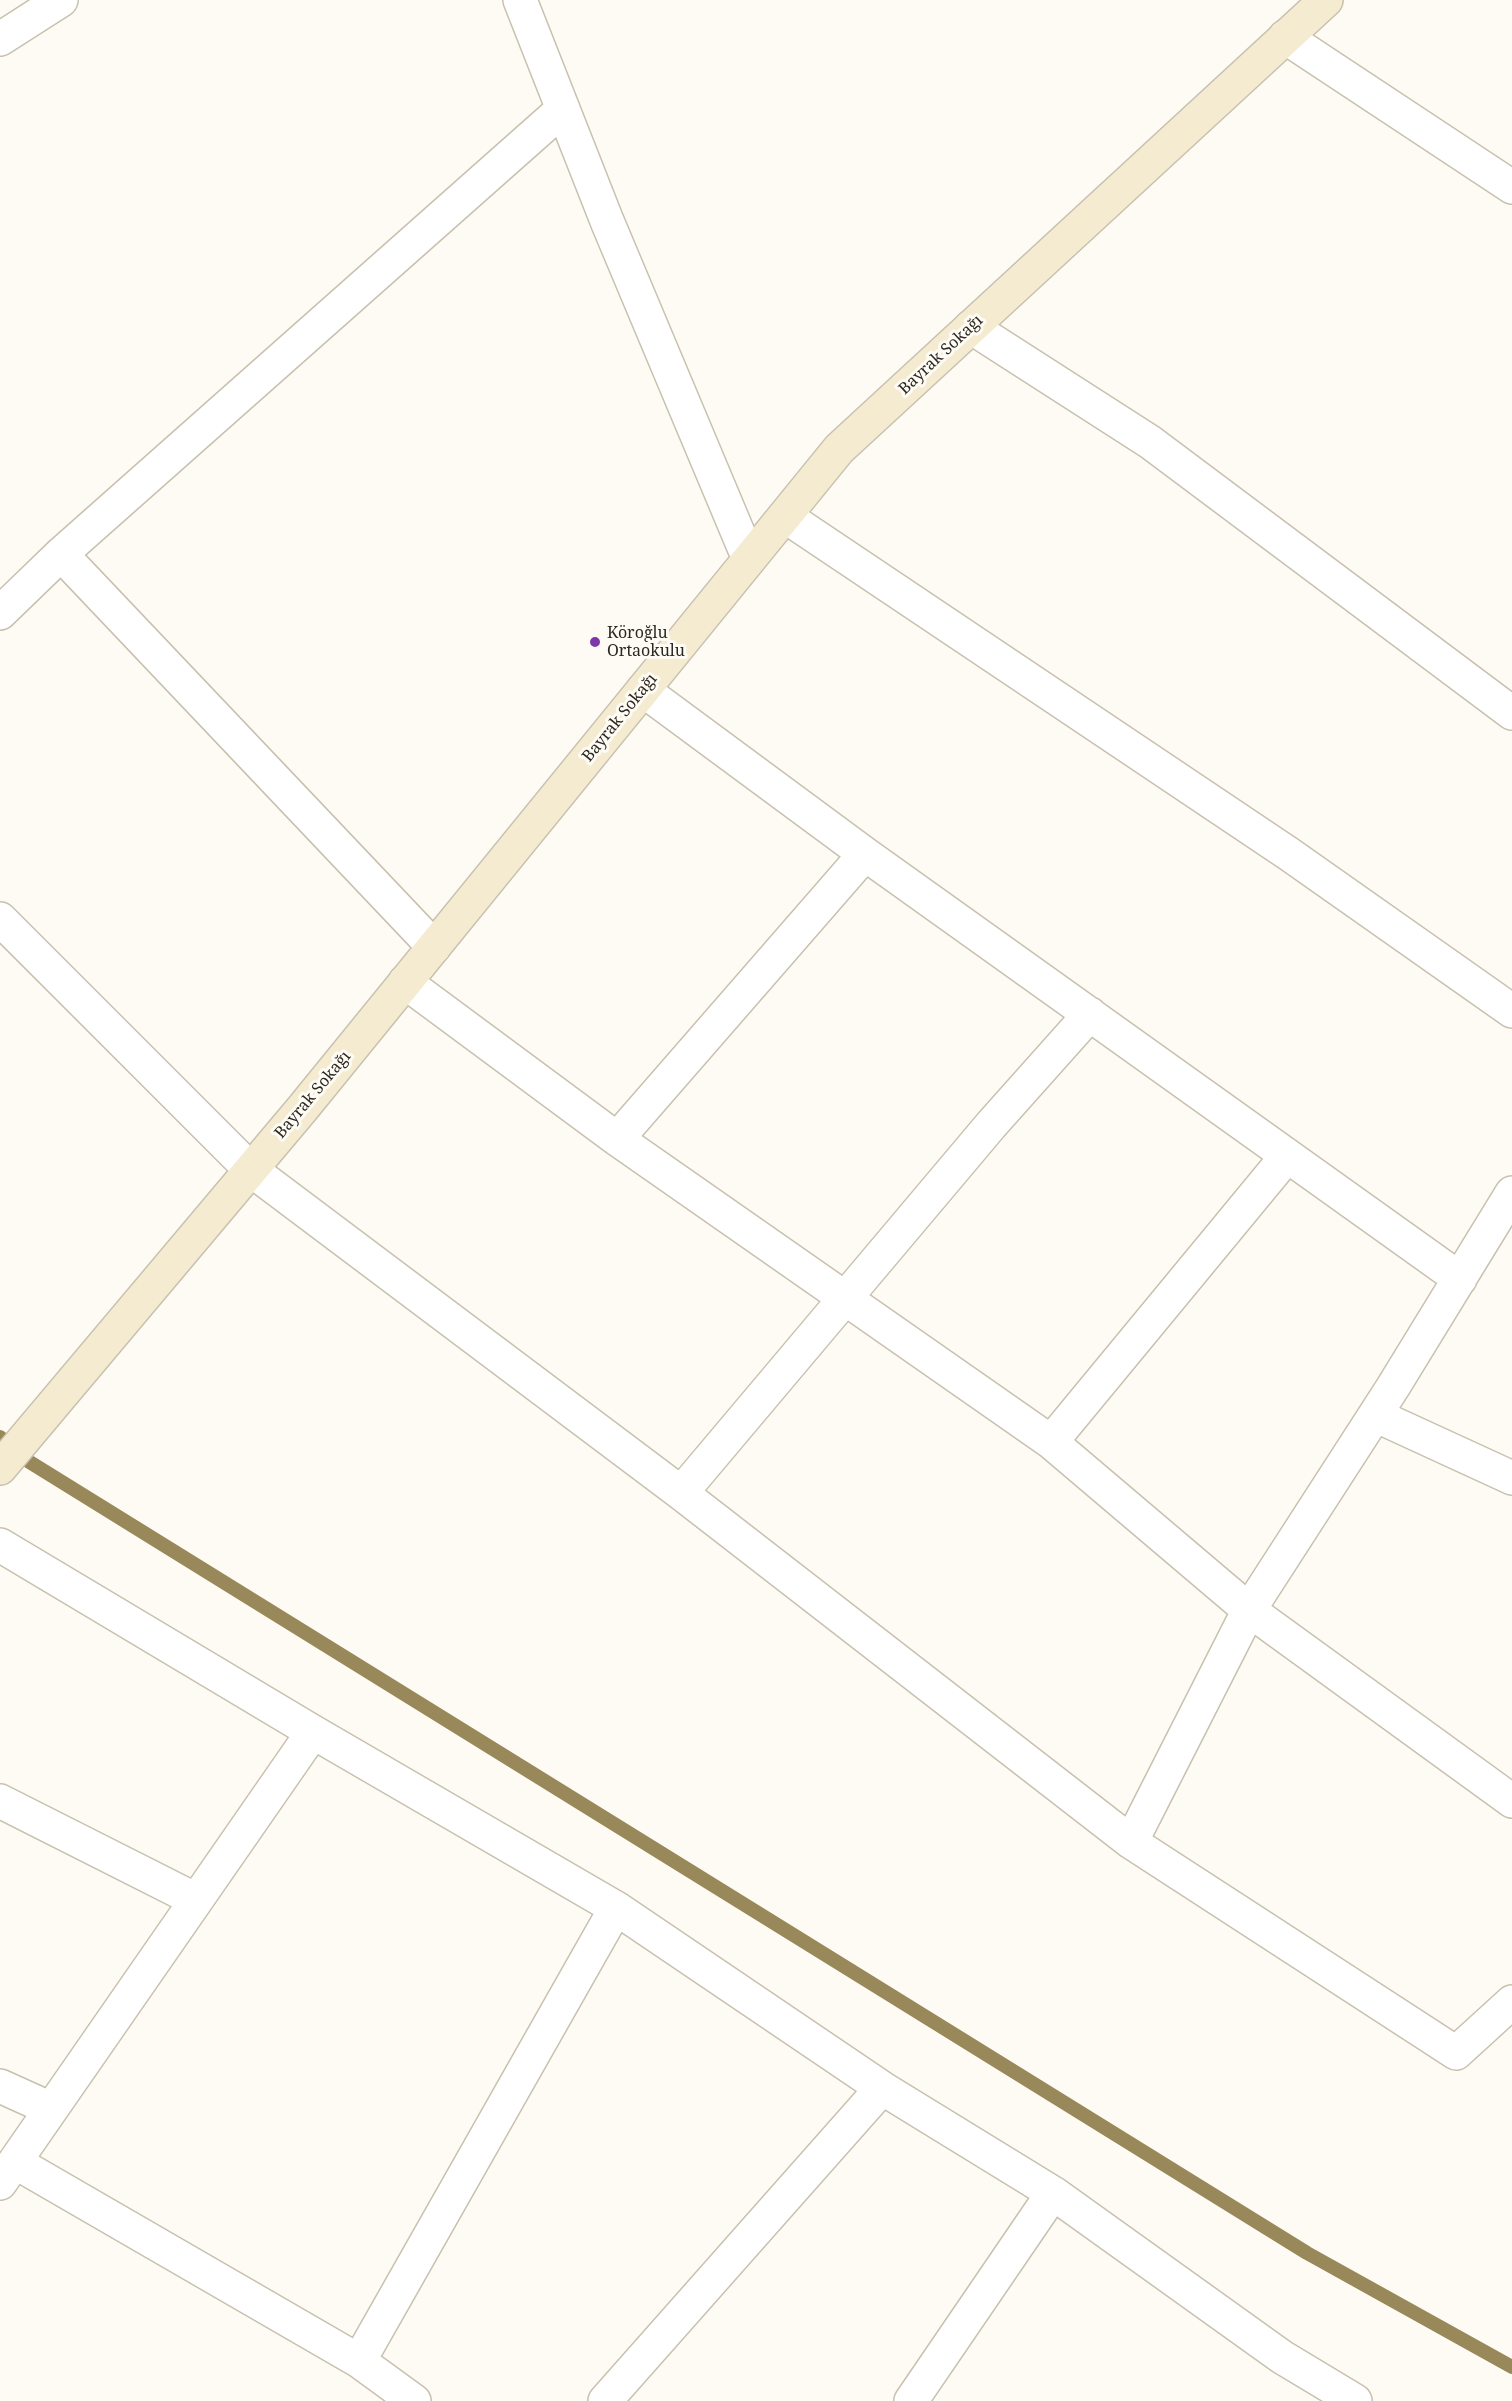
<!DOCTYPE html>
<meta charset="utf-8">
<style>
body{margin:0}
canvas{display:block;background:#fefbf4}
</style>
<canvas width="1512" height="2401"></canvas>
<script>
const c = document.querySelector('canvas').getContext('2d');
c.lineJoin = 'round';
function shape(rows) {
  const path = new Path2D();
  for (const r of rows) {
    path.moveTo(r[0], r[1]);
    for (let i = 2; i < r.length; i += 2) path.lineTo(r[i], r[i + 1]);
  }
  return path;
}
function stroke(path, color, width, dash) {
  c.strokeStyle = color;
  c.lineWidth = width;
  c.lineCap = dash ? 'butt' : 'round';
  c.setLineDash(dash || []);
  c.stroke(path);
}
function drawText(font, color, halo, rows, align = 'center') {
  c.font = font + ' "Noto Serif",serif';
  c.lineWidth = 6;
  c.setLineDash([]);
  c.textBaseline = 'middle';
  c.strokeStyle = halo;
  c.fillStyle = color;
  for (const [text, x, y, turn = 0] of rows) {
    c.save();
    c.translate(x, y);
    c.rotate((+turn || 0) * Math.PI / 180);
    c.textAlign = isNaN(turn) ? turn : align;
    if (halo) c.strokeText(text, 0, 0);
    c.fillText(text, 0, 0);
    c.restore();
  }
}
const stream = shape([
 [0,1437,28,1461,1307,2253,1512,2367]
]);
const street = shape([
 [520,0,607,221,749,559],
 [1285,37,1512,187],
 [0,39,61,0],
 [971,327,1150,442,1512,713],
 [785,516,1289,854,1512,1011],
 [61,554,434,947],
 [0,613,61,554,563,109],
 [643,690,865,854,1460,1279],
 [0,919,250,1169,681,1493,1131,1842,1456,2053,1512,2002],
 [405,982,617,1139,1051,1442,1249,1610,1512,1801],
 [617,1139,865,854],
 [1375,1415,1512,1478],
 [1051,1442,1287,1156],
 [681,1493,991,1125,1090,1014],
 [0,1545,313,1732,616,1908,882,2088,1053,2193,1282,2357,1355,2401],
 [0,1801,196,1900],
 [1131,1842,1249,1610,1393,1387,1512,1193],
 [0,2086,51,2109],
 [15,2162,359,2361,414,2401],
 [0,2183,313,1732],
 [359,2361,616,1908],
 [605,2401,882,2088],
 [911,2401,1053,2193]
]);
const secondary = shape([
 [0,1468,302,1109,839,449,1326,0]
]);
const markers = [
 [595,642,6,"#7e37aa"]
];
const streetNames = [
 ["Bayrak Sokağı",941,355,-43],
 ["Bayrak Sokağı",620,718,-51],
 ["Bayrak Sokağı",313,1095,-50]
];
const poiNames = [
 ["Köroğlu",607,633],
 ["Ortaokulu",607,651]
];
stroke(stream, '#98885a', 14);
stroke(street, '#c8c1af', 36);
stroke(secondary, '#c8c1af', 36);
stroke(street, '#fff', 33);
stroke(secondary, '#f4ebd1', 33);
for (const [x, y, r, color] of markers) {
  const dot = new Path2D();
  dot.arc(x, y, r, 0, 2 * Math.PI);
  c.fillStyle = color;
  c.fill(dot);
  stroke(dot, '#fefbf4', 2);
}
drawText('16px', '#2b2821', '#fefbf4', streetNames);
drawText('16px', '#2b2821', '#fefbf4', poiNames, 'left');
</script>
